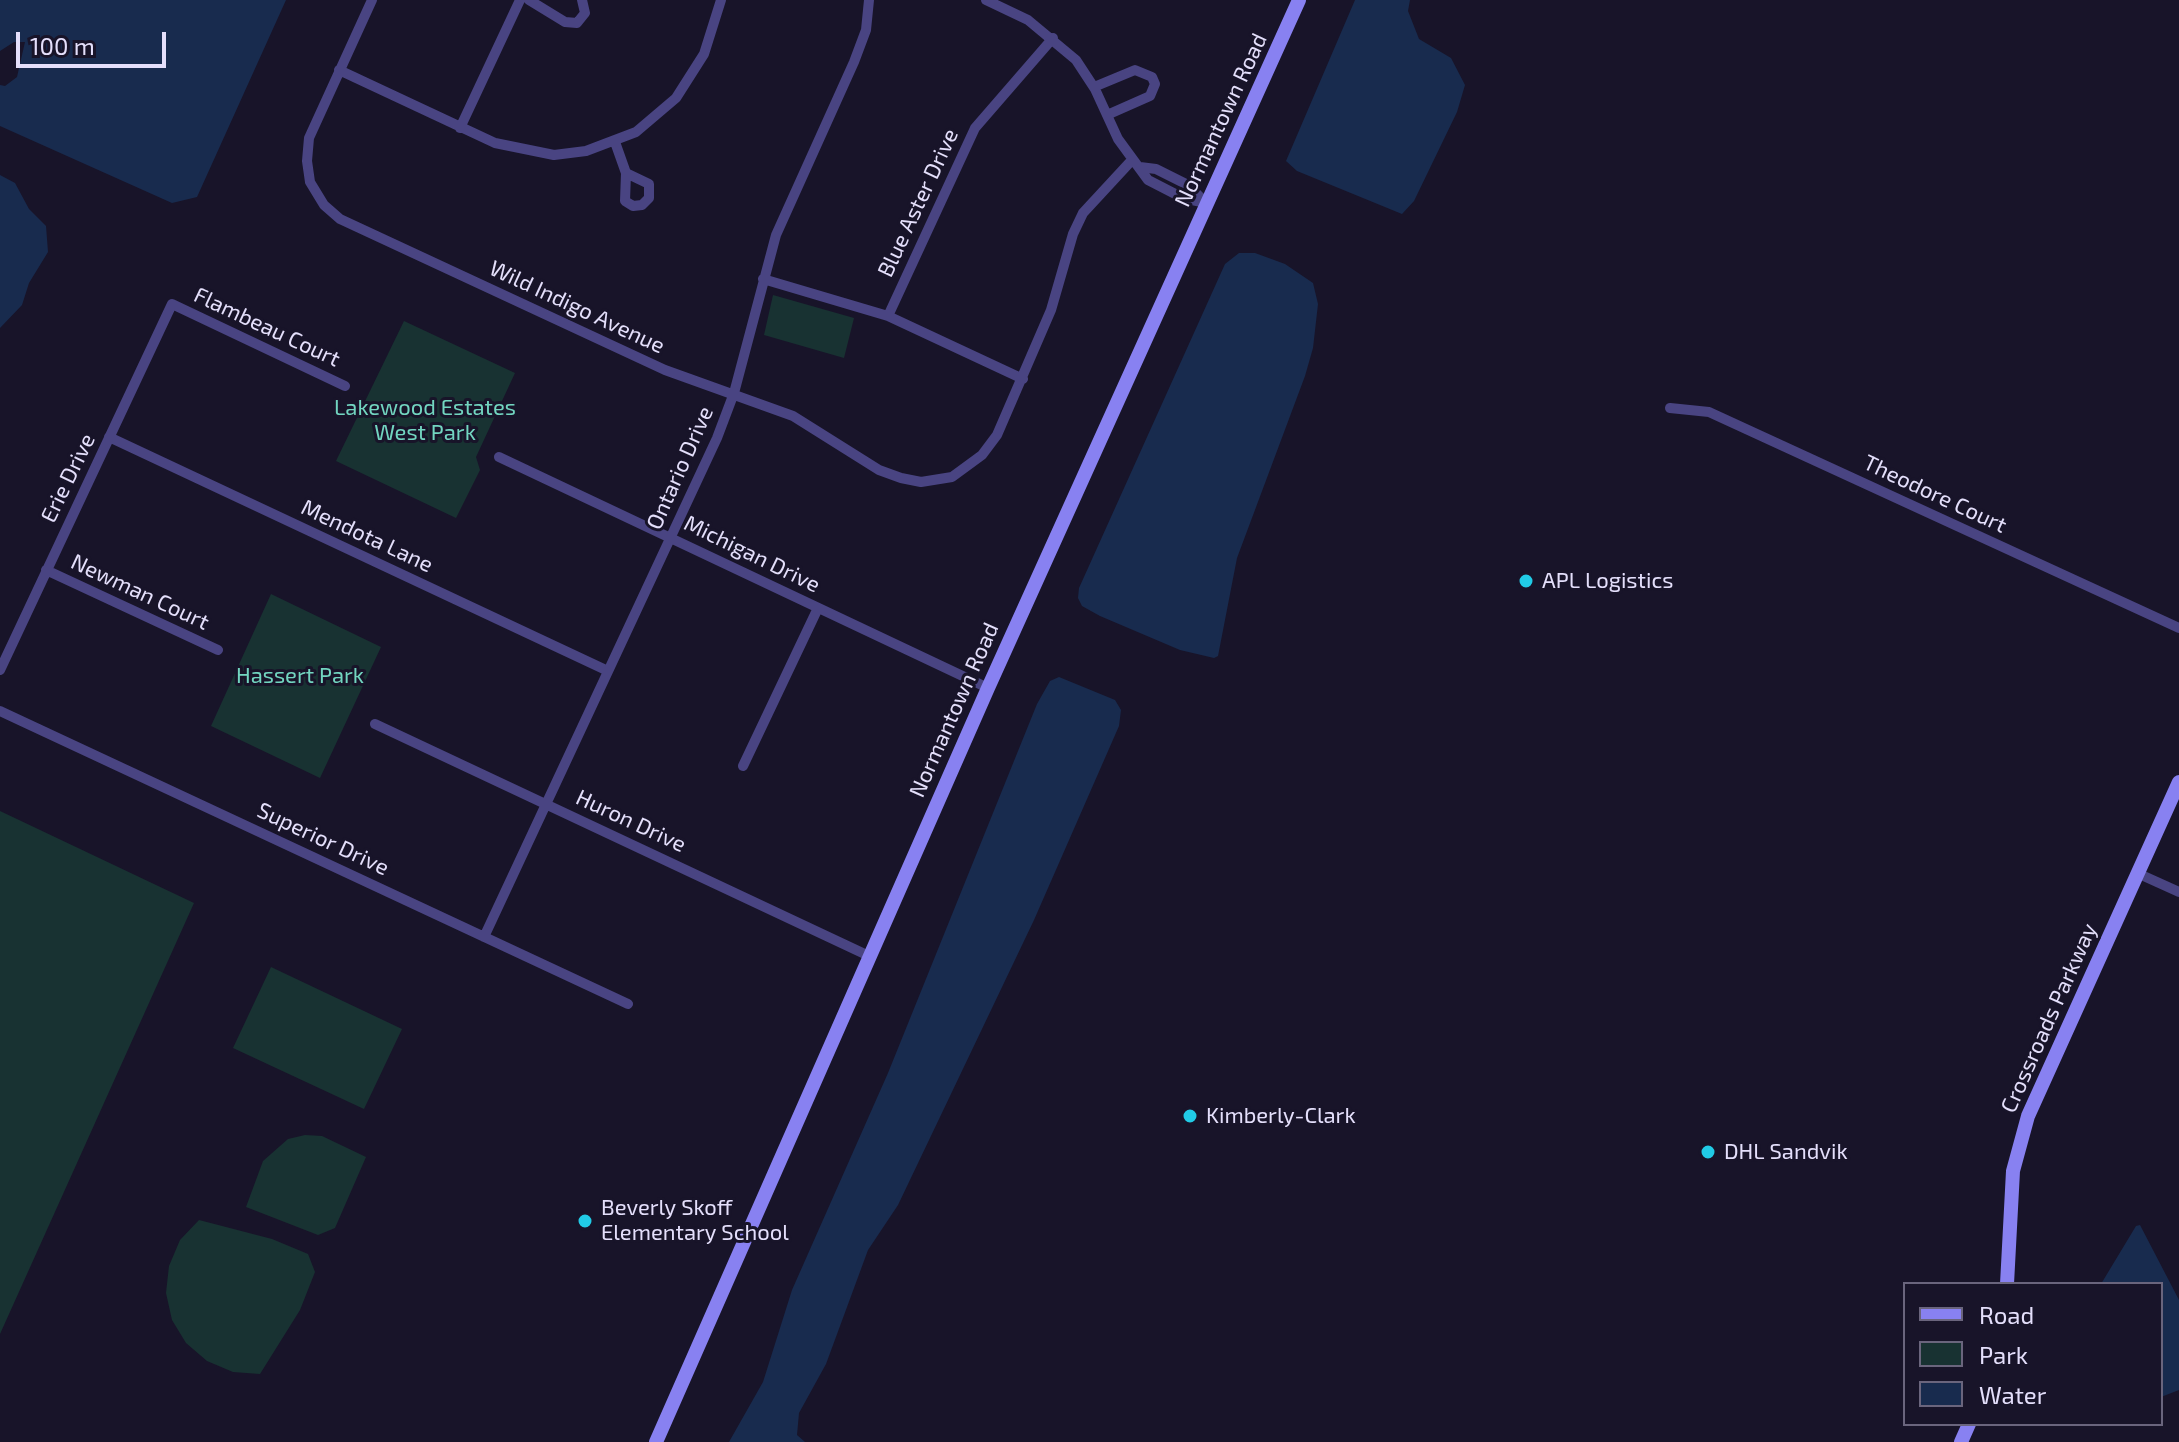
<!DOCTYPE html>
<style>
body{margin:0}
#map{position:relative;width:2179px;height:1442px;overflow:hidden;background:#181429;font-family:"Exo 2",sans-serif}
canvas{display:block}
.legend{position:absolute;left:1903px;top:1282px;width:260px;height:144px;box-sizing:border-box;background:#181429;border:2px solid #6a657d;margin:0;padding:10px 14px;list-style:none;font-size:24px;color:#e4dffb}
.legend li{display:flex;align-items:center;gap:16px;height:40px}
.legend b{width:40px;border:2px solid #6a657d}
.scale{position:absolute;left:16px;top:32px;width:150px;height:36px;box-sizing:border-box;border:4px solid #e4dffb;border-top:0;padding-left:10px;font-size:24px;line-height:28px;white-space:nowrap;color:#e4dffb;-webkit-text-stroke:6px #181429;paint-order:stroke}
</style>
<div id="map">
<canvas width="2179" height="1442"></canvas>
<ul class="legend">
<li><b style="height:10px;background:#8881f1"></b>Road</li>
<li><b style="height:22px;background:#183232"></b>Park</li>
<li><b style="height:22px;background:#182b4e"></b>Water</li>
</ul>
<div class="scale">100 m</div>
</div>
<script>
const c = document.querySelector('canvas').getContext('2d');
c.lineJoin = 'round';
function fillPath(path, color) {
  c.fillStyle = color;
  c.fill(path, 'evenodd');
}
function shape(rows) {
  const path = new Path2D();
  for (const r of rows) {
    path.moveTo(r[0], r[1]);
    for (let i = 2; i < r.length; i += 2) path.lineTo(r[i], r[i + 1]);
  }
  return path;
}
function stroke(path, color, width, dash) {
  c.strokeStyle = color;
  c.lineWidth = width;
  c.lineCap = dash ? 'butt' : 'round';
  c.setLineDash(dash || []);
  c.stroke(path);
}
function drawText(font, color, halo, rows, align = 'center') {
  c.font = font + ' "Exo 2",sans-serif';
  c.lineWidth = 6;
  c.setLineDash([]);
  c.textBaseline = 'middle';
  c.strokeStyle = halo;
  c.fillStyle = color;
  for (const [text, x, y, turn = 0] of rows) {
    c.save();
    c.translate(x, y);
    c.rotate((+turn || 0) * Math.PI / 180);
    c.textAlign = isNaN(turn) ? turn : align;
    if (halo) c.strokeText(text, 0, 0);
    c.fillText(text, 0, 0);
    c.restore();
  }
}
const green = shape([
 [773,295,854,318,844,358,764,335],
 [404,321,515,373,476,457,480,470,456,518,336,461],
 [271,594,381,647,320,778,211,726],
 [0,811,194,903,0,1334],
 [271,967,402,1029,364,1109,233,1048],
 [305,1135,322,1136,366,1157,335,1228,318,1235,246,1207,263,1161,288,1139],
 [199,1220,272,1239,308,1254,315,1272,300,1310,260,1374,233,1372,207,1361,186,1343,172,1320,166,1293,169,1266,180,1240]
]);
const water = shape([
 [0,0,286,0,197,197,172,203,0,126,0,85,5,86,17,77,25,42,14,42,0,51],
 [1355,0,1410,0,1408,11,1419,39,1451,58,1465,85,1457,112,1414,201,1402,214,1297,171,1286,161],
 [0,175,15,183,29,209,46,226,48,252,29,283,22,305,0,328],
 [1239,253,1255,253,1285,264,1313,283,1318,304,1313,348,1305,376,1237,558,1218,656,1214,658,1180,650,1100,616,1082,606,1078,598,1079,588,1225,264],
 [1059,677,1115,700,1121,710,1119,726,1034,920,898,1205,868,1250,826,1364,799,1413,797,1435,805,1442,729,1442,763,1382,792,1290,888,1073,1037,704,1050,681],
 [2140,1225,2179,1300,2179,1390,2161,1397,2161,1284,2101,1284,2136,1226]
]);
const street = shape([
 [372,0,309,138,307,161,310,182,324,205,340,219,665,370,793,416,879,470,901,478,921,482,952,477,982,455,997,435,1051,310,1073,234,1083,213,1132,160],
 [529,0,565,22,577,23,585,13,582,0],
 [986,0,1028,20,1076,60,1095,89,1118,139,1148,180,1183,198,1206,203],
 [339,70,495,143,554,155,586,151,636,132,676,98,704,54,721,0],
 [1094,87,1135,70,1152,77,1155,84,1150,96,1107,115],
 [460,128,520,0],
 [615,142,626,173,625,201,633,206,642,205,649,198,649,184,626,173],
 [1140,167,1156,169,1188,185,1206,203],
 [763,279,888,316,1023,379],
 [888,316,975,128,1053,38],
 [1670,408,1709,412,2179,628],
 [109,437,608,671],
 [499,457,988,688],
 [46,570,218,650],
 [0,670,172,304,345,386],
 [0,711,628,1004],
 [375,724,869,956],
 [743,766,818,608],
 [2137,873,2179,892],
 [484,937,717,438,734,393,776,235,854,62,866,30,869,0]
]);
const secondary = shape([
 [2007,1284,2013,1171,2028,1116,2179,782],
 [656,1442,988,688,1299,0],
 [1961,1442,1969,1424]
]);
const markers = [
 [1526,581,8,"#21cbe6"],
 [1190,1116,8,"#21cbe6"],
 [1708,1152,8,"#21cbe6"],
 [585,1221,8,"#21cbe6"]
];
const streetNames = [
 ["Normantown Road",1221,120,-65],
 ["Blue Aster Drive",918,203,-65],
 ["Wild Indigo Avenue",577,307,25],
 ["Flambeau Court",267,327,25],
 ["Ontario Drive",680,468,-66],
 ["Erie Drive",68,478,-64],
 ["Theodore Court",1935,494,25],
 ["Mendota Lane",367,536,25],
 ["Michigan Drive",752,554,26],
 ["Newman Court",140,592,25],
 ["Normantown Road",954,710,-66],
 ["Huron Drive",631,821,25],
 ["Superior Drive",323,839,25],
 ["Crossroads Parkway",2049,1018,-66]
];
const parkNames = [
 ["Lakewood Estates",425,408],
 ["West Park",425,433],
 ["Hassert Park",300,676]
];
const poiNames = [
 ["APL Logistics",1542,581],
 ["Kimberly-Clark",1206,1116],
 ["DHL Sandvik",1724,1152],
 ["Beverly Skoff",601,1208],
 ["Elementary School",601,1233]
];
fillPath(green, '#183232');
fillPath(water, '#182b4e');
stroke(street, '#494482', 10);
stroke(secondary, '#8881f1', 14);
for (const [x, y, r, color] of markers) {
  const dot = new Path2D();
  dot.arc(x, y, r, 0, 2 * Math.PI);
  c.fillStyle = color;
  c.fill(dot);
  stroke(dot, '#181429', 3);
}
drawText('22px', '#e4dffb', '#181429', streetNames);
drawText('22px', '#72d5c0', '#181429', parkNames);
drawText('22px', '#e4dffb', '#181429', poiNames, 'left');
</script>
